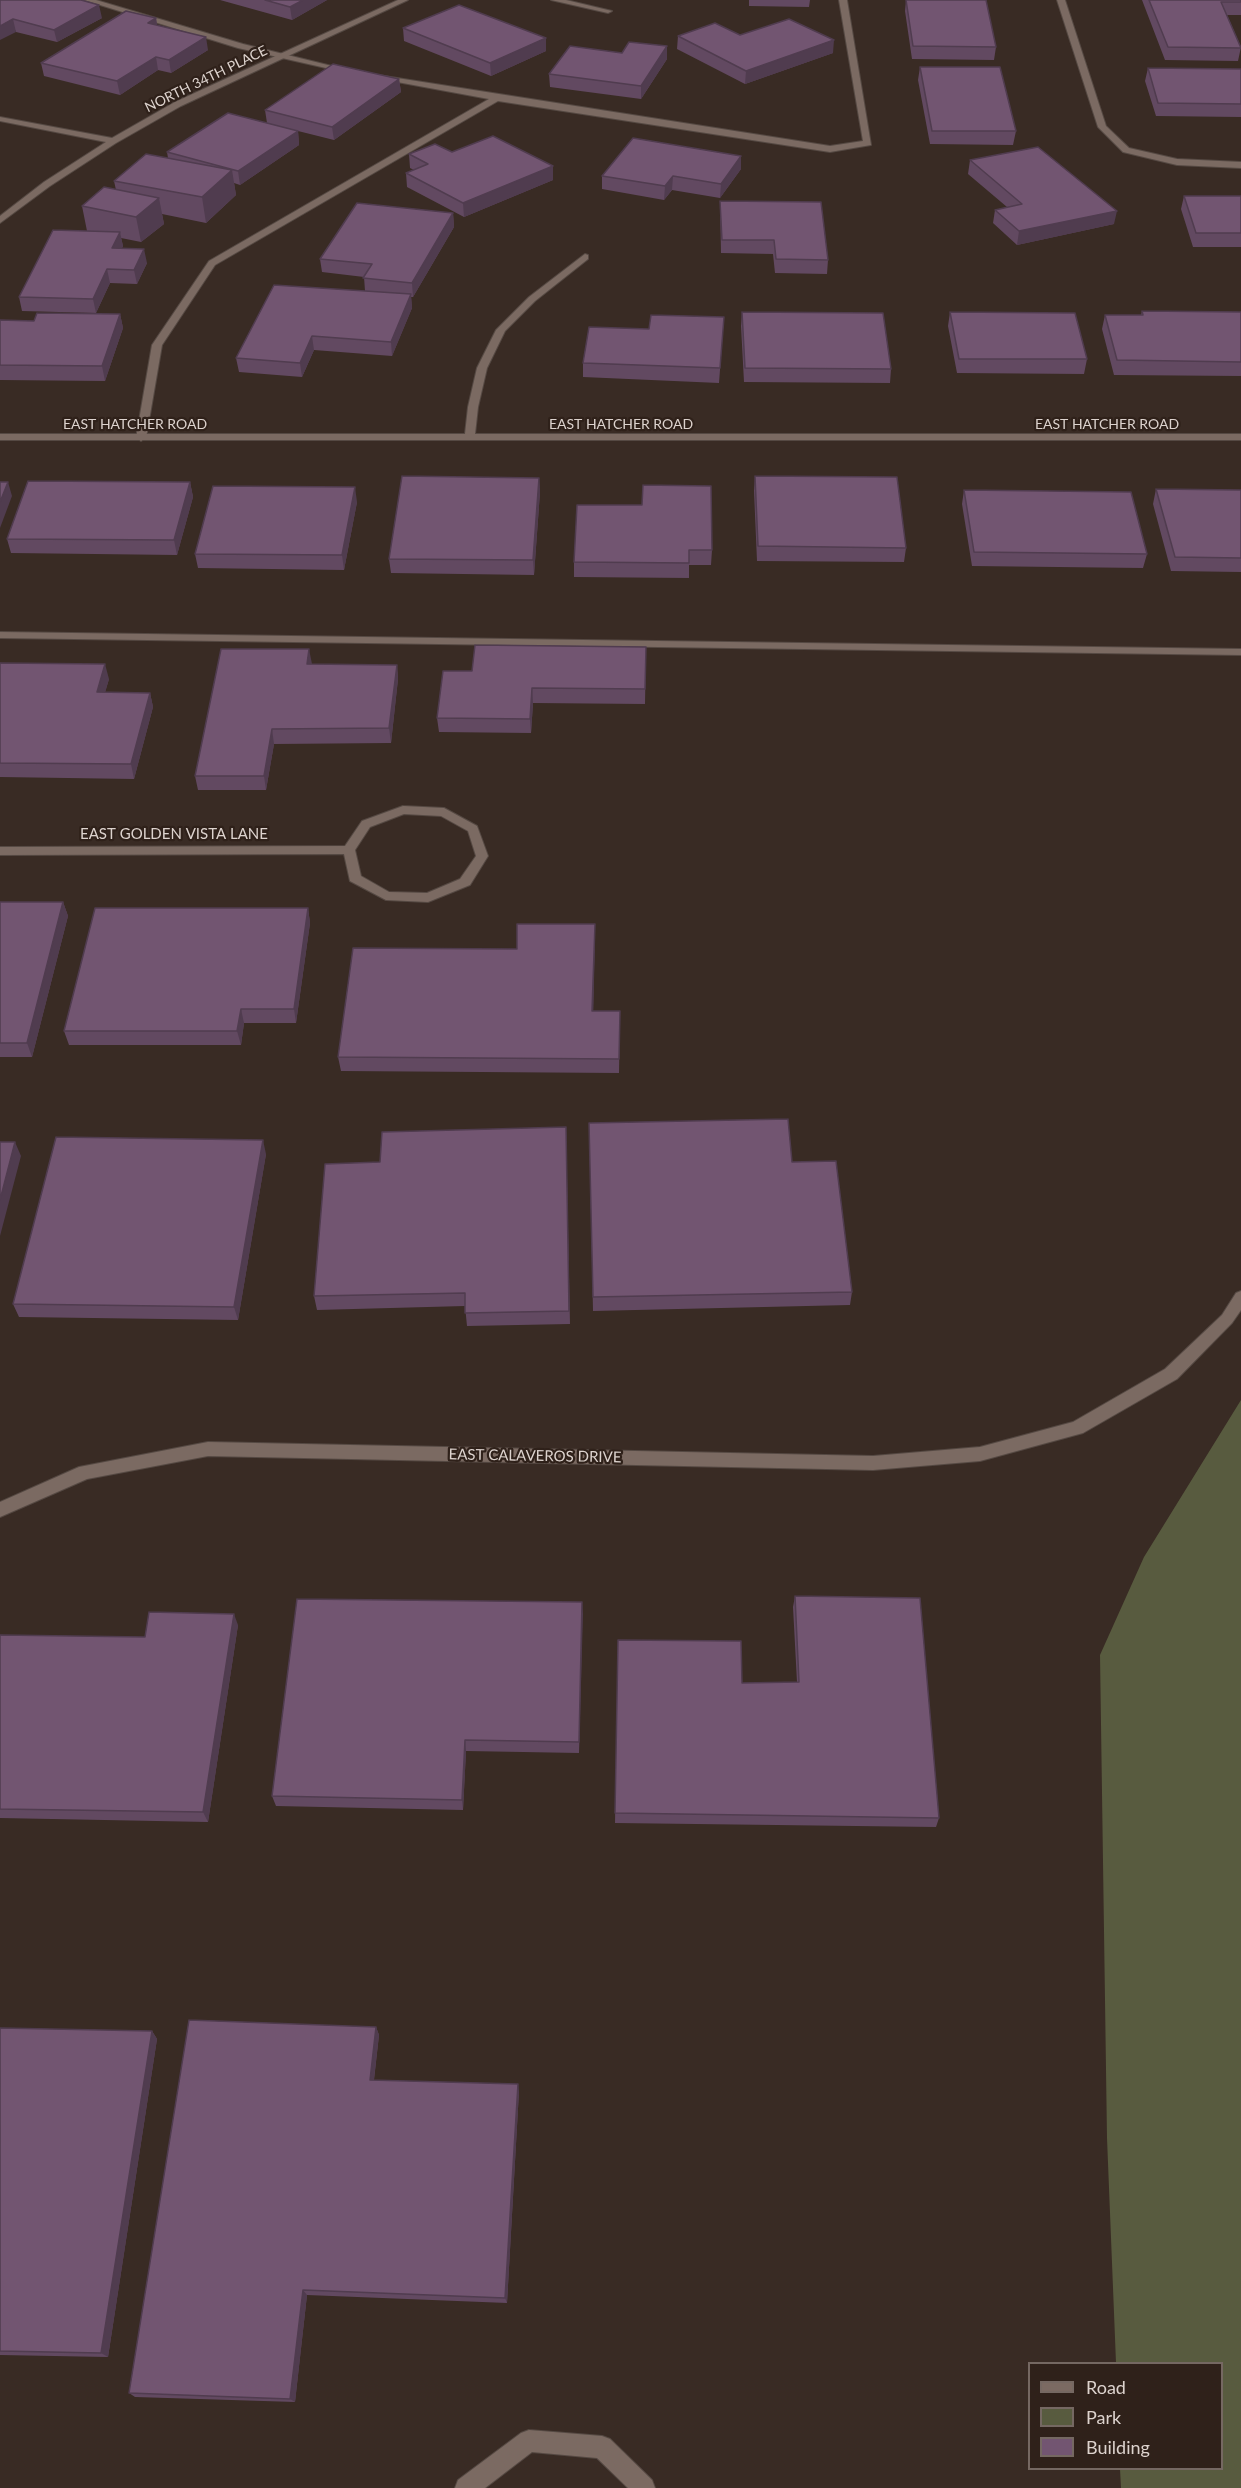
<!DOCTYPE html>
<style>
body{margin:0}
#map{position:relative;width:1241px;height:2488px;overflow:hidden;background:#392b24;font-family:Lato,sans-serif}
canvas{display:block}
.legend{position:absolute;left:1028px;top:2362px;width:195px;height:108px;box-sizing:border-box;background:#2f211a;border:2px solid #756862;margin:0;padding:8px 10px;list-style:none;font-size:18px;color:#ddd3ce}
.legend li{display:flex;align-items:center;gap:12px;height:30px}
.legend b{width:30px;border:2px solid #756862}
</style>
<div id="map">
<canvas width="1241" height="2488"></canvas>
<ul class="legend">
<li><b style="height:8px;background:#7b6a62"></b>Road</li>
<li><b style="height:16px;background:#585b3f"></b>Park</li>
<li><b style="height:16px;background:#725571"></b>Building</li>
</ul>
</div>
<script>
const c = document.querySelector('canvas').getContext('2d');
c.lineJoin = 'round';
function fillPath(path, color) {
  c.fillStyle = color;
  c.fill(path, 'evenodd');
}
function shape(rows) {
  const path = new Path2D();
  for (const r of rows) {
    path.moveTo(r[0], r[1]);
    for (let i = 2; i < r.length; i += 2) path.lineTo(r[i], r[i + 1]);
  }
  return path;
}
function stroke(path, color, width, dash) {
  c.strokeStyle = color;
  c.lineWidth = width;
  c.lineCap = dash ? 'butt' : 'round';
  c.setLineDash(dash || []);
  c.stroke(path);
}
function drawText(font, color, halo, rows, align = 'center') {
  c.font = font + ' Lato,sans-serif';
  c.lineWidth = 4.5;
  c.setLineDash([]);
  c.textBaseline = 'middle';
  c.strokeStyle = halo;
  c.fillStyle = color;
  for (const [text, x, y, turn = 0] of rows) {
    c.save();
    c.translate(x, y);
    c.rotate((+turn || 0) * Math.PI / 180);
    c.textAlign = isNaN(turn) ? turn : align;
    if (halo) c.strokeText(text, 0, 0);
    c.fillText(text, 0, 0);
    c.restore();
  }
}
const green = shape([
 [1241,1400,1241,2488,1121,2488,1120,2469,1222,2468,1222,2364,1116,2363,1107,2138,1100,1655,1144,1557]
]);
const service = shape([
 [84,0,96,0,243,44,352,71,348,73,238,48,84,0],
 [839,0,847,0,871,145,830,152,498,101,215,265,162,345,146,438,141,441,136,438,152,345,209,261,489,99,381,79,377,77,378,75,830,146,863,141,839,0],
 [0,632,1241,649,1241,655,0,638,0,632]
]);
const minor = shape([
 [398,0,408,0,181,106,116,143,50,186,0,223,0,216,44,182,106,142,0,121,0,117,112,138,175,102,398,0],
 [551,0,566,0,612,11,608,13,551,0],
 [1057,0,1065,0,1106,126,1129,148,1177,159,1241,162,1241,168,1177,165,1123,152,1098,127,1057,0],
 [585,254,588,255,588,259,535,301,505,331,487,368,478,407,475,434,1241,434,1241,440,0,440,0,434,465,434,468,407,477,368,496,330,529,297,585,254],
 [403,806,444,808,477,826,488,856,470,885,428,902,386,900,350,881,344,854,0,855,0,847,345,846,362,821,403,806],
 [404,814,441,816,468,831,476,856,460,879,427,893,389,892,361,876,355,850,370,827,404,814],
 [1241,1291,1241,1310,1232,1323,1177,1379,1083,1433,980,1461,873,1470,208,1456,87,1479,0,1517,0,1502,79,1467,208,1442,873,1456,980,1447,1073,1422,1165,1369,1222,1315,1236,1293,1241,1291],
 [529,2430,602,2436,610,2439,652,2480,655,2488,628,2488,597,2458,532,2452,485,2488,455,2488,458,2480,521,2433,529,2430]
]);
const wall = shape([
 [0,0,102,18,57,42,16,32],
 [220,0,327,0,292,20],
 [749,0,810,0,809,7,749,6],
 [906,0,986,0,996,47,994,60,912,59,905,11],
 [1142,0,1241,0,1241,15,1227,15,1241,47,1238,61,1165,60],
 [156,18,157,25,208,50,171,73,158,70,120,95,44,76,41,63],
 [403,28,546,51,491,76,404,41],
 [740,35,833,53,745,84,677,49,678,36],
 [622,53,667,59,641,99,550,87,549,74],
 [920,67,1016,131,1013,145,930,144,918,80],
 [1148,68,1241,69,1241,117,1156,116,1145,81],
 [399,79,401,92,334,140,298,131,299,145,240,185,234,183,236,195,206,223,162,214,164,224,141,242,121,238,123,246,122,248,147,263,137,284,110,283,96,313,22,311,19,297,87,231,82,206,116,190,114,181,168,158,167,152,267,123,265,110],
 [452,152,553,166,553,180,464,217,407,187,406,173,414,170,410,168,409,154],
 [741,156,741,169,720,198,672,190,664,200,602,189,602,176],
 [970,160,1114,224,1017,245,993,223,995,210,1007,207,968,174],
 [1184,196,1241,196,1241,247,1193,247,1181,209],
 [720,201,828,260,827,274,775,273,773,254,721,253],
 [453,213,454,227,413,297,411,297,412,308,392,356,314,350,302,377,239,372,236,358,365,291,364,277,322,272,320,259],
 [1142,311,1241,312,1241,376,1114,375,1102,329,1105,315,1141,315],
 [742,312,891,369,890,383,744,382,741,326],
 [950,312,1087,359,1084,374,957,373,948,326],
 [120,314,123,328,105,381,0,380,0,320,34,321],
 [724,317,719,383,583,377,583,363,649,329],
 [755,476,906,548,904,562,757,561,754,491],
 [539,478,540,492,534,575,391,573,389,559],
 [190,482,193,497,177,555,11,553,7,539],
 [1156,489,1241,490,1241,572,1171,571,1153,504],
 [964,490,1147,554,1143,568,972,566,962,504],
 [357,502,344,570,198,568,195,554],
 [577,505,712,550,711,565,689,565,689,578,574,577,574,562],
 [646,647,645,704,533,703,531,733,439,732,437,718,472,671],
 [0,663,109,679,105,692,150,693,153,707,134,779,0,777],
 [312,664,397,665,398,679,391,743,274,744,266,790,198,790,195,776],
 [0,902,63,902,68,916,32,1057,0,1057],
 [308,908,310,923,296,1023,244,1023,241,1045,69,1045,64,1031],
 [595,924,593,1011,620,1011,619,1073,341,1071,338,1057,517,949],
 [589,1123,792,1162,852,1292,850,1305,593,1311],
 [566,1127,570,1324,467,1326,465,1306,317,1310,314,1296,380,1162],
 [266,1154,238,1320,19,1317,13,1304],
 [795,1596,939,1818,936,1827,615,1823,618,1640,742,1683,797,1682,793,1607],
 [582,1602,579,1753,466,1751,463,1810,276,1806,272,1796],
 [238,1625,208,1822,0,1818,0,1635,145,1637],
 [376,2027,379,2035,374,2080,519,2091,507,2303,307,2295,295,2402,135,2397,129,2393],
 [0,2028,152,2031,157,2039,108,2357,0,2355]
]);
const shadedWall = shape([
 [303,0,327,0,292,20,290,7],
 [99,5,102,18,57,42,54,30],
 [156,18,158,31,148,23],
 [13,19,16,32,0,40,0,26],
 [206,37,208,50,171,73,169,60],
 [546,38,546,51,491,76,490,63],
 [834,40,833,53,745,84,746,71],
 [667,46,667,59,641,99,641,86],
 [156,57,158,70,120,95,117,81],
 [399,79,401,92,334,140,332,127],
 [298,131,299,145,240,185,238,171],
 [741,156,741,169,720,198,721,184],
 [553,166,553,180,464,217,463,203],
 [232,170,236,195,206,223,202,197],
 [673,176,672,190,664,200,665,186],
 [159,198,164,224,141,242,136,217],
 [1117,211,1114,224,1017,245,1019,231],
 [453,213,454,227,413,297,412,283],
 [120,232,123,246,115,262,112,248],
 [144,249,147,263,137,284,134,270],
 [107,269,110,283,96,313,93,299],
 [411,294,412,308,392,356,391,342],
 [120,314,123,328,105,381,102,366],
 [312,336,314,350,302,377,300,363],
 [539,478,540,492,534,575,533,560],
 [8,482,12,496,0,528,0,502],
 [190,482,193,497,177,555,174,540],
 [355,487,357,502,344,570,342,555],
 [309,649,312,664,307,664],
 [105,664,109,679,101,707,97,692],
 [397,665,398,679,391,743,389,728],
 [532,688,533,703,531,733,530,719],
 [150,693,153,707,134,779,131,764],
 [272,729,274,744,266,790,264,776],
 [63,902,68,916,32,1057,27,1043],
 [308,908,310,923,296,1023,294,1009],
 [595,924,595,938,593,1025,592,1011],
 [241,1009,244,1023,241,1045,237,1031],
 [263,1140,266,1154,238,1320,234,1307],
 [15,1142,21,1156,0,1236,0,1200],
 [582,1602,583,1614,579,1753,579,1742],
 [234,1614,238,1625,208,1822,203,1812],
 [465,1740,466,1751,463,1810,462,1800],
 [376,2027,379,2035,373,2087,370,2080],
 [152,2031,157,2039,108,2357,101,2353],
 [518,2084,519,2091,507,2303,505,2298],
 [303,2290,307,2295,295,2402,290,2399]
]);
const building = shape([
 [0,0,81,0,99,5,54,30,13,19,0,26,0,0],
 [265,0,303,0,290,7,265,0],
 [906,0,986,0,996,47,913,46,906,0],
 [1149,0,1241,0,1241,2,1221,2,1241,48,1168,47,1149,0],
 [459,5,546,38,490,63,403,28,459,5],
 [126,11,156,18,148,23,206,37,169,60,156,57,117,81,41,63,126,11],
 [789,19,834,40,746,71,678,36,715,23,740,35,789,19],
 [629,42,667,46,641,86,549,74,570,46,622,53,629,42],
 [333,64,399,79,332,127,265,110,333,64],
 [920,67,1000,67,1016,131,932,131,920,67],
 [1148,68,1241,69,1241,104,1158,103,1148,68],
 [228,113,298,131,238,171,167,152,228,113],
 [493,136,553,166,463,203,406,173,428,164,409,154,435,144,452,152,493,136],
 [633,138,741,156,721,184,673,176,665,186,602,176,633,138],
 [1038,147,1117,211,1019,231,995,210,1022,204,970,160,1038,147],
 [146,154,232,170,202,197,114,181,146,154],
 [104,187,159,198,136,217,82,206,104,187],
 [1184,196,1241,196,1241,233,1196,233,1184,196],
 [720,201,821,202,828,260,776,259,774,240,722,240,720,201],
 [357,203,453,213,412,283,363,278,372,264,320,259,357,203],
 [53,230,120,232,112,248,144,249,134,270,107,269,93,299,19,297,53,230],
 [274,285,411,294,391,342,312,336,300,363,236,358,274,285],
 [1142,311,1241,312,1241,362,1117,360,1105,315,1143,315,1142,311],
 [742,312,883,313,891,369,745,368,742,312],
 [950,312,1075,313,1087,359,959,359,950,312],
 [37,313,120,314,102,366,0,365,0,320,34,321,37,313],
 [651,315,724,317,720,368,583,363,589,327,649,329,651,315],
 [402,476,539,478,533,560,389,559,402,476],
 [755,476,897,477,906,548,758,546,755,476],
 [28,481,190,482,174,540,7,539,28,481],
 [0,482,8,482,0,502,0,482],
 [643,485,711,486,712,550,689,550,689,563,574,562,577,505,642,505,643,485],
 [213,486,355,487,342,555,195,554,213,486],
 [1156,489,1241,490,1241,558,1175,557,1156,489],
 [964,490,1131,492,1147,554,974,552,964,490],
 [475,645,646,647,645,689,532,688,530,719,437,718,443,671,472,671,475,645],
 [221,649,309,649,307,664,397,665,389,728,272,729,264,776,195,776,221,649],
 [0,663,105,664,97,692,150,693,131,764,0,763,0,663],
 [0,902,63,902,27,1043,0,1043,0,902],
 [95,908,308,908,294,1009,241,1009,237,1031,64,1031,95,908],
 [517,924,595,924,592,1011,620,1011,619,1059,338,1057,353,948,517,949,517,924],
 [788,1119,792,1162,836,1161,852,1292,593,1297,589,1123,788,1119],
 [566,1127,569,1311,465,1313,465,1293,314,1296,325,1164,380,1162,382,1132,566,1127],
 [56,1137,263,1140,234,1307,13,1304,56,1137],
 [0,1142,15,1142,0,1200,0,1142],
 [795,1596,920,1598,939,1818,615,1813,618,1640,741,1641,742,1683,799,1682,795,1596],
 [297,1599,582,1602,579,1742,465,1740,462,1800,272,1796,297,1599],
 [149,1612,234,1614,203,1812,0,1809,0,1635,145,1637,149,1612],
 [189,2020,376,2027,370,2080,518,2084,505,2298,303,2290,290,2399,129,2393,189,2020],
 [0,2028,152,2031,101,2353,0,2351,0,2028]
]);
const farStreetnames = [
 ["NORTH 34TH PLACE",206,79,-26],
 ["EAST HATCHER ROAD",135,424],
 ["EAST HATCHER ROAD",621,424],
 ["EAST HATCHER ROAD",1107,424]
];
const streetNames = [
 ["EAST GOLDEN VISTA LANE",174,834],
 ["EAST CALAVEROS DRIVE",535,1456,1]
];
fillPath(green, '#585b3f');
stroke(service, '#554943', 2);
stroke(minor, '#554943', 2);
fillPath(service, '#7b6a62');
fillPath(minor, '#7b6a62');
fillPath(wall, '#624961');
fillPath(shadedWall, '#503c4f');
fillPath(building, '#725571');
stroke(building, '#503c4f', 1.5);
drawText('14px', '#ddd3ce', '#2f211a', farStreetnames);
drawText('15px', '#ddd3ce', '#2f211a', streetNames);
</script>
